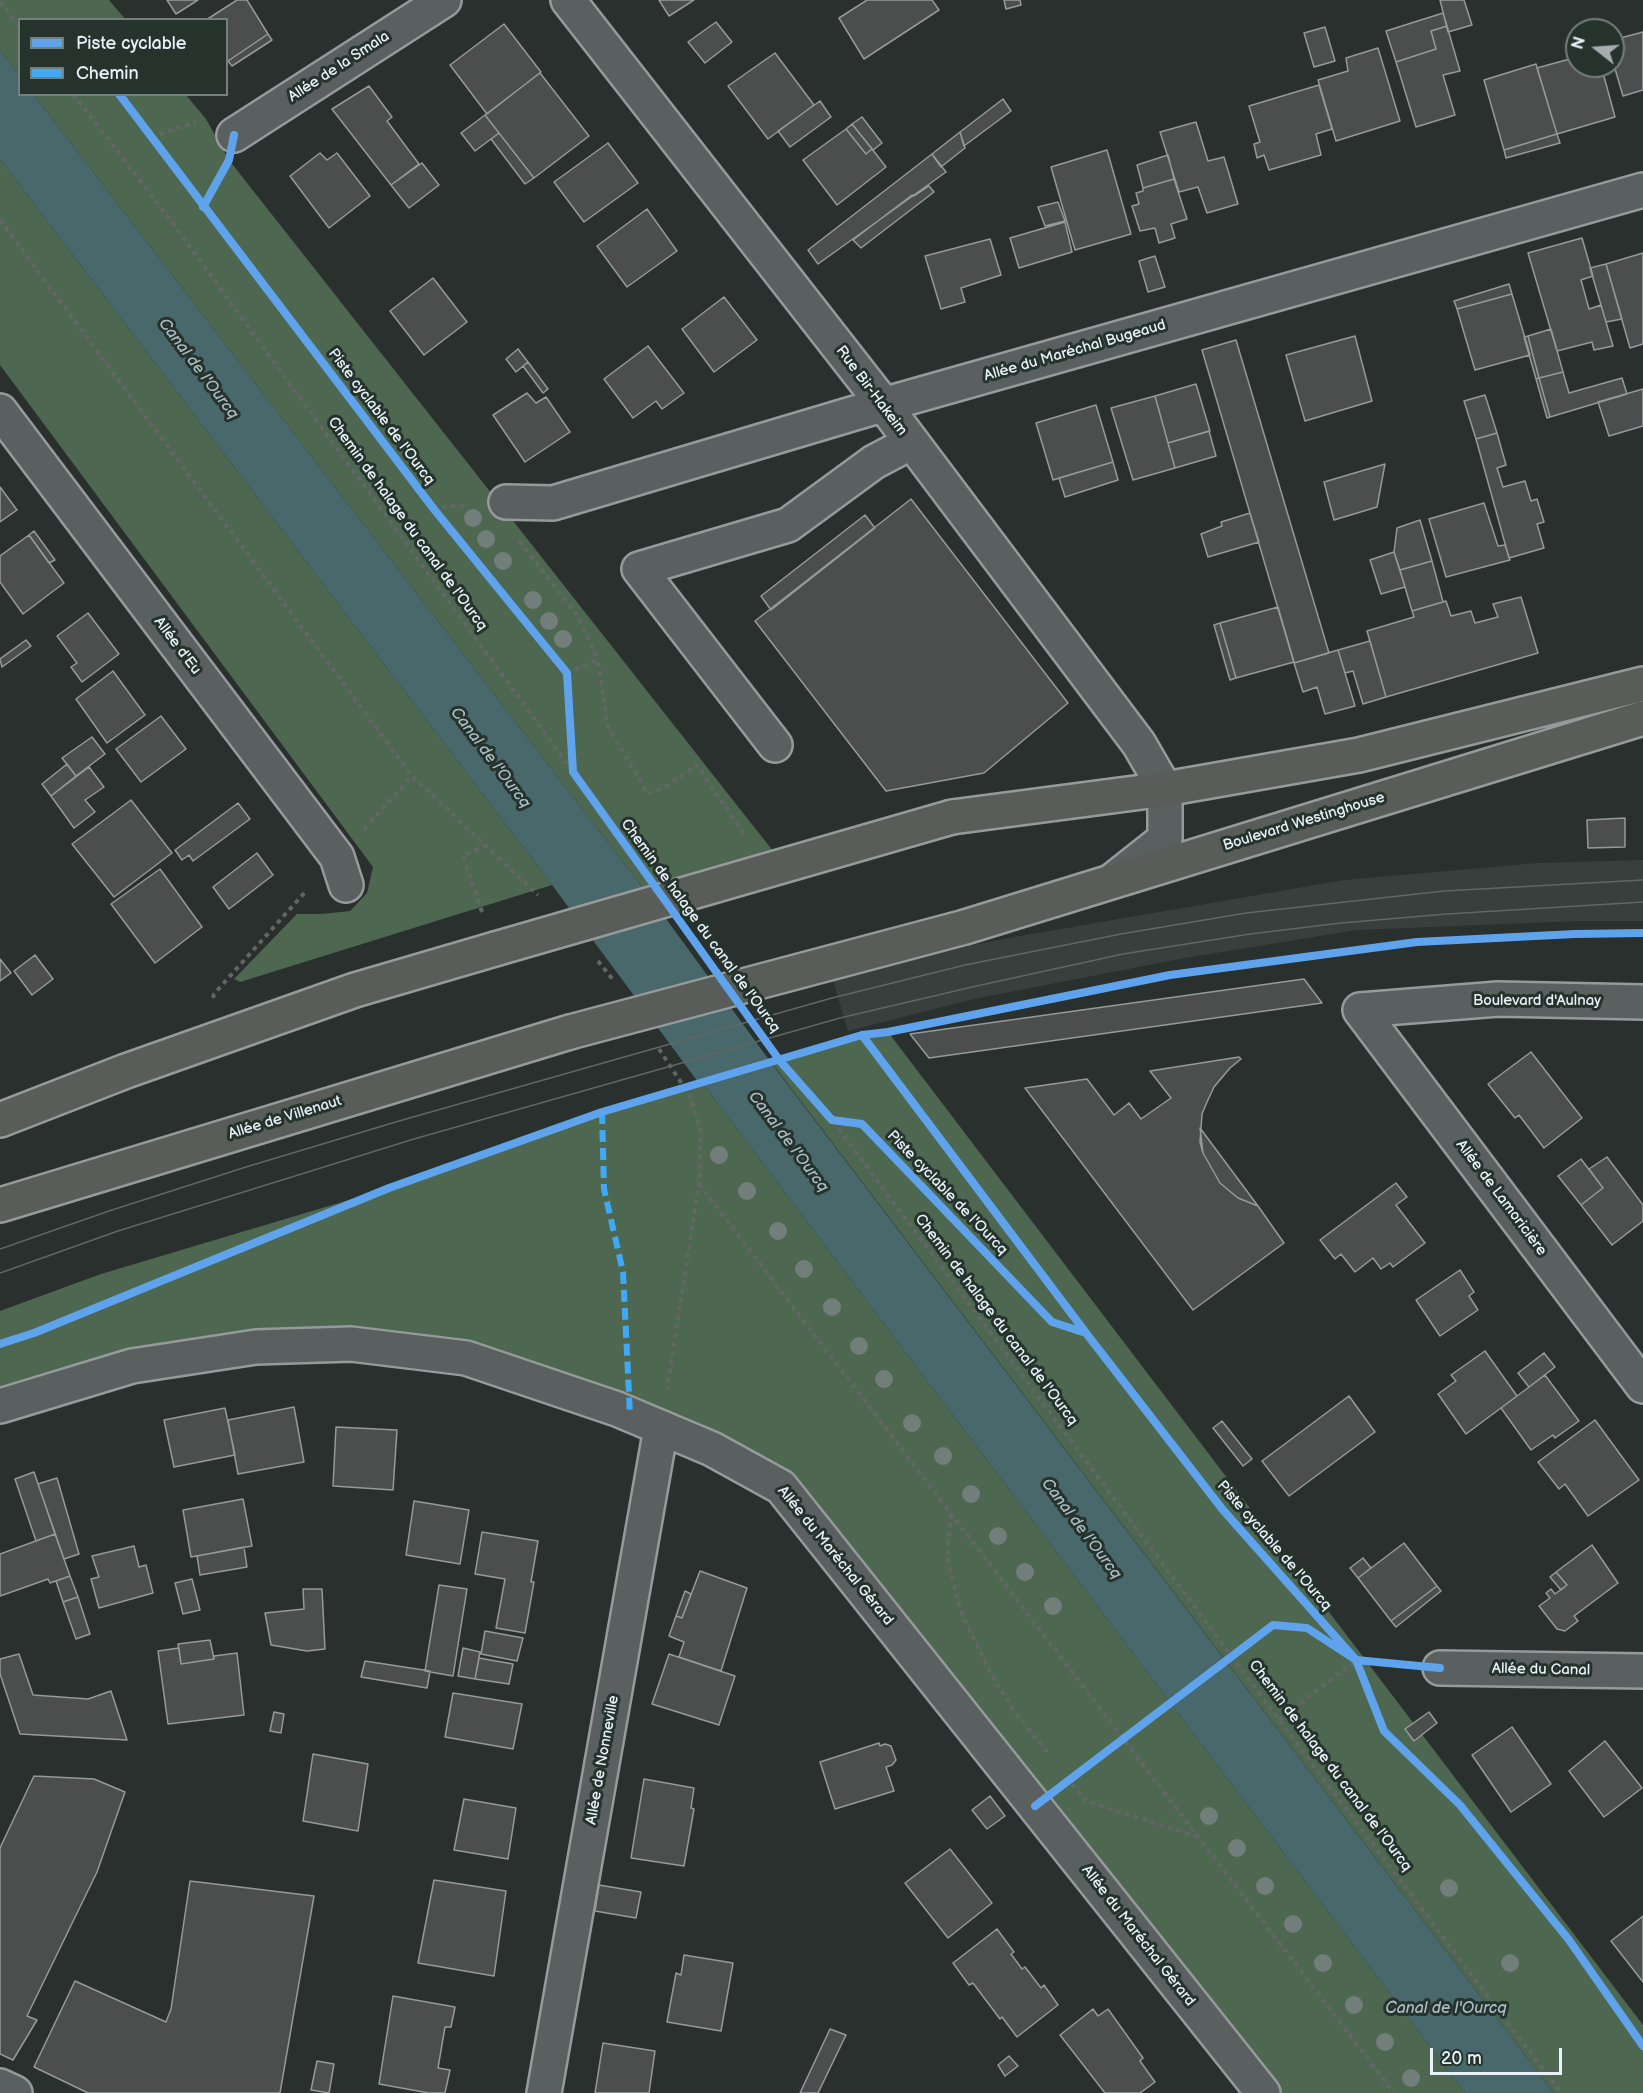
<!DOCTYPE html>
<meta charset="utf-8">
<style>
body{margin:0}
#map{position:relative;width:1643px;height:2093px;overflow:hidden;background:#29302d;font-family:"Balsamiq Sans",sans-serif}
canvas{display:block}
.legend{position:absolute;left:18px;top:18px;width:210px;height:78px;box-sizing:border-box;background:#26332d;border:2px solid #747f7e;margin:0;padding:8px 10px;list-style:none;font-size:18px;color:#e8f1f8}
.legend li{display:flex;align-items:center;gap:12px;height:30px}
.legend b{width:30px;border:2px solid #747f7e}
.north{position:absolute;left:1565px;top:18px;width:60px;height:60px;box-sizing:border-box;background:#26332d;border:2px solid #747f7e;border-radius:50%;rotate:287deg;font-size:16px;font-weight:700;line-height:24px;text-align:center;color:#e8f1f8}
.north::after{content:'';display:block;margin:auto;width:21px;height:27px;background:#a5adb1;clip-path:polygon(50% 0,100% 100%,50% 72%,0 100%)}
.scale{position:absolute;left:1430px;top:2048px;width:132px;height:27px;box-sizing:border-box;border:3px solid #e8f1f8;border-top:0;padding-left:8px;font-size:18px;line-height:21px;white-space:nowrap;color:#e8f1f8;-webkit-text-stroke:4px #26332d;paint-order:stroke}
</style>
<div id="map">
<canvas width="1643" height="2093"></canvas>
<ul class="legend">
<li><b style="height:8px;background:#60a3ed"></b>Piste cyclable</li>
<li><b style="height:8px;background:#3fa9f5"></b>Chemin</li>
</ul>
<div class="north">N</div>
<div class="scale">20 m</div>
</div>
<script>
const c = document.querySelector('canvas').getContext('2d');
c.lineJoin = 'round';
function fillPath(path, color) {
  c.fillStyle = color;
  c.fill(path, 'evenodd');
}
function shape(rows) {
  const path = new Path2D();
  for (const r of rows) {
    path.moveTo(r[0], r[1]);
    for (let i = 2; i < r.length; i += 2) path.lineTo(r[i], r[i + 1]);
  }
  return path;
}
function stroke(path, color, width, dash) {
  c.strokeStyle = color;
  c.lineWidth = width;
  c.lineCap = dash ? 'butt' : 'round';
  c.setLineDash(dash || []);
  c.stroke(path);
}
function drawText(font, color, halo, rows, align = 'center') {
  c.font = font + ' "Balsamiq Sans",sans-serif';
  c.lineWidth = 6;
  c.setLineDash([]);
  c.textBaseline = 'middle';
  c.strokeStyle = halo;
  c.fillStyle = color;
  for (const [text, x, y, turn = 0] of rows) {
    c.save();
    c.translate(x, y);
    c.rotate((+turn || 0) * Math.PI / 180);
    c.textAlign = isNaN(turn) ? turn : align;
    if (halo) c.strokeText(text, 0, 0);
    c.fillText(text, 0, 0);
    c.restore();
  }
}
const built = shape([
 [1643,860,1643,921,1579,921,1357,930,1185,958,974,999,848,1031,831,974,1003,939,1344,880,1538,863]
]);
const green = shape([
 [0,0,109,0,125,19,20,20,19,75,0,50],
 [34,95,186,95,206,119,229,160,784,865,653,901],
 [0,159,552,885,240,982,234,979,297,914,321,914,350,911,367,893,373,867,0,365],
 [888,1032,1643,2025,1643,2093,1554,2093,768,1058,780,1061,862,1035],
 [698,1082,706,1088,1465,2093,1263,2093,781,1487,661,1428,351,1344,0,1406,0,1311,101,1274,389,1188,602,1112]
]);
const water = shape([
 [0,50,19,75,20,94,34,95,653,901,775,1068,1554,2093,1465,2093,706,1088,698,1082,552,885,0,159]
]);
const building = shape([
 [167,0,198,0,176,14,167,0],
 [237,0,247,0,268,34,228,61,226,58,226,20,206,20,237,0],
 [659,0,694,0,669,16,659,0],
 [867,0,932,0,939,10,864,59,839,18,867,0],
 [1004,0,1020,0,1021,5,1006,9,1004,0],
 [1440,0,1464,0,1472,25,1448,32,1440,0],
 [1443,13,1447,26,1431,31,1436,49,1396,62,1386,31,1443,13],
 [716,22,732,42,705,63,688,42,716,22],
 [504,24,541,72,487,114,450,65,504,24],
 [1447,26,1460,71,1443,75,1455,115,1416,127,1396,62,1436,49,1431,31,1447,26],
 [1325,27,1335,61,1314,67,1304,33,1325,27],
 [1643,32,1643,90,1623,96,1613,62,1613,40,1643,32],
 [268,34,272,40,232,66,228,61,268,34],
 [1378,48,1400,121,1336,141,1318,80,1348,71,1346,58,1378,48],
 [775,53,814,105,768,139,728,86,775,53],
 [1577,57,1577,66,1584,66,1586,72,1602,69,1615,117,1557,134,1537,68,1577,57],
 [1536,64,1557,134,1504,150,1484,80,1536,64],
 [540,73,589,136,534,178,485,115,540,73],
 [1319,85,1332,129,1316,134,1321,155,1269,170,1264,155,1257,158,1254,144,1260,142,1249,106,1319,85],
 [369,86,392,117,387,121,419,164,391,185,332,109,369,86],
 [1003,99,1011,111,964,146,960,132,1003,99],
 [820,101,831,117,790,147,778,131,820,101],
 [485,115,499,133,475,151,461,133,485,115],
 [862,117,882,143,873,150,852,124,862,117],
 [1196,122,1208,161,1224,157,1238,204,1207,213,1198,187,1179,192,1160,132,1196,122],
 [852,124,872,149,866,154,846,129,852,124],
 [846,129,866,154,872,149,886,167,837,205,803,160,846,129],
 [960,132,965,148,941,167,932,154,960,132],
 [499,133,534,178,525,184,491,139,499,133],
 [1557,134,1560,143,1506,158,1504,150,1557,134],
 [608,143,638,183,584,222,554,182,608,143],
 [1107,150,1131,234,1075,250,1051,167,1107,150],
 [320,153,327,160,337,153,370,196,329,228,290,176,320,153],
 [932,154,946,172,818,264,808,250,932,154],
 [1168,155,1174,179,1143,188,1137,165,1168,155],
 [422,163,439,185,409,208,391,185,422,163],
 [1174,179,1187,219,1171,224,1175,238,1159,243,1155,228,1140,231,1132,206,1139,204,1136,193,1143,191,1143,188,1174,179],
 [929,186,934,192,861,248,853,240,912,195,914,196,929,186],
 [1058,202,1065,221,1045,226,1038,207,1058,202],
 [647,209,677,251,627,287,597,246,647,209],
 [1065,222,1072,252,1019,268,1010,238,1065,222],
 [1582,238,1593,276,1581,280,1589,309,1601,305,1613,346,1594,350,1592,342,1557,351,1528,253,1582,238],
 [990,239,1001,275,961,288,965,302,941,309,925,256,990,239],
 [1643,253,1643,344,1630,348,1606,264,1643,253],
 [1155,256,1165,287,1148,292,1139,261,1155,256],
 [1606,264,1622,319,1606,322,1590,268,1606,264],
 [433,278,467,322,424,355,390,311,433,278],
 [1509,284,1512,294,1457,309,1454,301,1509,284],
 [1512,294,1530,355,1475,370,1457,309,1512,294],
 [724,297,757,340,714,372,682,329,724,297],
 [1551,329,1563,372,1539,378,1528,336,1551,329],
 [1355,336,1372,401,1305,421,1286,355,1355,336],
 [1528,336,1539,378,1536,379,1524,337,1528,336],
 [1236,340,1329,653,1294,663,1202,350,1236,340],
 [648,346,684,393,662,409,656,401,633,418,604,379,648,346],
 [518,349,528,362,516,372,506,359,518,349],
 [528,362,548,389,543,393,523,366,528,362],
 [1563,372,1569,393,1622,378,1627,394,1550,417,1539,378,1563,372],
 [1539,378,1550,417,1547,418,1536,379,1539,378],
 [1196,384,1210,431,1168,443,1155,396,1196,384],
 [1643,389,1643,426,1609,436,1598,402,1643,389],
 [527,393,536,403,546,397,570,432,525,462,493,415,527,393],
 [1485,395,1497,433,1476,439,1464,401,1485,395],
 [1155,396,1175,468,1133,480,1111,408,1155,396],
 [1096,405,1113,462,1053,480,1036,423,1096,405],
 [1209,431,1216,456,1175,468,1168,443,1209,431],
 [1497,433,1506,465,1497,468,1503,487,1525,481,1531,501,1537,499,1544,522,1537,524,1544,548,1509,558,1476,439,1497,433],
 [1113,462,1118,480,1065,497,1059,478,1113,462],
 [1385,464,1377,507,1334,520,1324,482,1385,464],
 [0,487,17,510,0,522,0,487],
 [911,499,1068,703,984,773,886,791,755,621,911,499],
 [1484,503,1498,546,1505,545,1510,560,1446,577,1429,519,1484,503],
 [1250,513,1259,542,1208,557,1201,534,1222,526,1221,522,1250,513],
 [865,515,875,528,771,610,761,596,865,515],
 [1420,520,1432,561,1400,570,1394,552,1397,528,1420,520],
 [34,531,55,560,49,563,29,535,34,531],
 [29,535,64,583,23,614,0,582,0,556,29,535],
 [1394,552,1405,587,1381,594,1370,560,1394,552],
 [1432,561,1443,602,1412,611,1400,570,1432,561],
 [1521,597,1538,653,1386,697,1367,631,1414,617,1412,611,1446,601,1451,616,1471,611,1475,623,1498,617,1493,604,1521,597],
 [1278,607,1294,662,1236,678,1220,623,1278,607],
 [88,613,119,654,82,682,71,667,77,663,57,636,88,613],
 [1220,623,1236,678,1230,680,1214,625,1220,623],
 [26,640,31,646,2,667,0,659,26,640],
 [1370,641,1386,697,1363,704,1353,671,1345,673,1338,650,1370,641],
 [1338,650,1355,706,1325,714,1317,687,1303,692,1294,663,1338,650],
 [113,671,145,715,107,743,76,699,113,671],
 [161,716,186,749,141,782,116,749,161,716],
 [92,737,105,754,76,776,62,758,92,737],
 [67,764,76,776,51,796,42,784,67,764],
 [89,767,104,787,85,800,95,812,74,828,51,796,89,767],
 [131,800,172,853,114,897,72,844,131,800],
 [238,803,250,819,193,861,189,855,182,860,175,850,238,803],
 [1625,818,1625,847,1588,848,1587,820,1625,818],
 [257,853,273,875,229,909,213,887,257,853],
 [160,869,202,927,155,963,111,904,160,869],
 [35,955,53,979,32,995,14,971,35,955],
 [0,959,11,973,0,981,0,959],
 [1304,979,1322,1003,929,1058,910,1034,1304,979],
 [1531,1052,1582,1118,1544,1148,1519,1115,1515,1118,1488,1084,1531,1052],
 [1239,1057,1241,1059,1230,1068,1214,1087,1207,1102,1202,1114,1200,1142,1203,1153,1220,1183,1238,1198,1258,1206,1284,1243,1193,1310,1025,1088,1087,1079,1114,1115,1129,1103,1141,1119,1171,1098,1150,1071,1239,1057],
 [1200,1128,1258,1206,1238,1198,1220,1183,1203,1153,1200,1128],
 [1607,1157,1643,1205,1643,1221,1612,1245,1581,1205,1603,1188,1589,1169,1607,1157],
 [1581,1159,1603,1188,1581,1205,1558,1176,1581,1159],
 [1396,1183,1407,1197,1396,1205,1425,1243,1393,1267,1390,1263,1381,1269,1373,1258,1355,1272,1341,1254,1335,1259,1320,1240,1396,1183],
 [1460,1270,1474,1292,1469,1296,1478,1310,1440,1336,1416,1300,1460,1270],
 [1485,1351,1517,1396,1466,1434,1438,1394,1456,1381,1451,1375,1485,1351],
 [1544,1353,1555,1367,1529,1387,1518,1373,1544,1353],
 [1545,1375,1579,1421,1555,1438,1553,1435,1531,1450,1501,1408,1545,1375],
 [1349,1396,1375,1432,1289,1496,1262,1461,1349,1396],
 [294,1407,304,1462,238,1474,228,1420,294,1407],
 [225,1408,235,1455,174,1467,164,1420,225,1408],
 [1595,1420,1639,1480,1588,1516,1565,1484,1559,1489,1538,1462,1595,1420],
 [1222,1421,1252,1459,1243,1466,1213,1428,1222,1421],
 [336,1427,397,1430,393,1490,333,1486,336,1427],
 [34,1472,55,1534,36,1541,15,1479,34,1472],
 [57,1478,79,1554,64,1559,38,1484,57,1478],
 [243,1499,252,1546,191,1557,183,1510,243,1499],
 [414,1501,469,1510,460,1564,406,1555,414,1501],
 [482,1532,538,1541,531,1582,534,1582,525,1633,496,1628,505,1579,475,1574,482,1532],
 [55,1534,70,1576,50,1583,48,1579,0,1596,0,1554,55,1534],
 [1404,1543,1437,1586,1391,1621,1358,1578,1404,1543],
 [1592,1545,1618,1583,1574,1616,1578,1621,1565,1631,1557,1629,1539,1606,1550,1598,1546,1593,1551,1589,1555,1594,1567,1585,1556,1572,1592,1545],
 [134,1546,139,1567,146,1565,153,1593,99,1608,91,1579,99,1577,92,1556,134,1546],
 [244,1547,247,1567,200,1575,197,1556,244,1547],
 [1363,1558,1371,1568,1358,1578,1350,1568,1363,1558],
 [700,1571,747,1588,721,1671,679,1657,684,1642,669,1636,676,1616,682,1618,700,1571],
 [1556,1572,1567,1585,1561,1590,1550,1577,1556,1572],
 [70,1576,78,1597,63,1602,56,1581,70,1576],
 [192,1579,200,1610,183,1614,175,1583,192,1579],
 [439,1585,467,1589,453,1676,425,1671,439,1585],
 [1437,1586,1441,1591,1396,1627,1391,1621,1437,1586],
 [303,1589,322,1589,325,1649,307,1651,271,1645,265,1613,304,1609,303,1589],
 [685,1591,691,1594,682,1618,676,1616,685,1591],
 [78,1597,90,1634,76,1639,63,1602,78,1597],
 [485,1631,523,1638,517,1661,481,1654,485,1631],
 [210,1640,214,1659,181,1664,178,1644,210,1640],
 [179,1648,181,1664,214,1659,214,1656,237,1653,244,1715,168,1724,158,1651,179,1648],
 [463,1648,480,1652,475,1679,458,1676,463,1648],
 [19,1654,33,1695,88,1699,111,1691,127,1740,20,1734,0,1674,0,1659,19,1654],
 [669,1654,735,1676,719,1725,652,1704,669,1654],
 [479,1658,513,1664,509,1684,475,1679,479,1658],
 [365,1661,430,1671,427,1688,361,1677,365,1661],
 [453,1693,522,1704,513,1749,445,1737,453,1693],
 [274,1712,284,1714,281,1733,270,1731,274,1712],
 [1429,1712,1437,1723,1414,1741,1405,1729,1429,1712],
 [1512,1727,1551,1784,1511,1812,1472,1755,1512,1727],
 [1605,1741,1642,1788,1604,1817,1569,1771,1605,1741],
 [879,1743,880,1746,885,1744,891,1746,896,1760,892,1765,886,1767,894,1791,835,1809,820,1762,879,1743],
 [313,1754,368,1764,358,1831,303,1821,313,1754],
 [34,1776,94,1779,125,1792,97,1872,27,2016,37,2020,13,2060,0,2054,0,1848,34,1776],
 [644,1779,694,1788,691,1808,694,1809,684,1866,631,1858,644,1779],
 [990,1796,1005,1816,987,1829,972,1810,990,1796],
 [464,1799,516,1808,508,1859,454,1850,464,1799],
 [950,1849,992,1903,948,1938,905,1883,950,1849],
 [434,1880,506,1891,494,1976,418,1963,434,1880],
 [190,1881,314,1896,280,2093,88,2093,34,2067,75,1981,166,2022,171,2009,190,1881],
 [599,1885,641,1892,636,1918,595,1911,599,1885],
 [1643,1916,1643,1982,1611,1941,1643,1916],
 [997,1929,1014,1952,1011,1954,1022,1969,1025,1967,1041,1988,1044,1985,1058,2005,1017,2037,1002,2017,1000,2019,973,1983,969,1985,953,1963,997,1929],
 [684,1955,733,1963,721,2031,667,2022,676,1973,681,1975,684,1955],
 [393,1996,455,2007,451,2027,445,2027,438,2068,450,2070,445,2093,429,2093,379,2084,393,1996],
 [1093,2009,1098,2016,1108,2009,1143,2058,1140,2061,1155,2082,1140,2093,1105,2093,1060,2035,1093,2009],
 [830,2029,846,2035,818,2093,800,2093,830,2029],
 [603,2043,655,2051,649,2093,595,2093,603,2043],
 [1009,2056,1018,2066,1005,2076,998,2065,1009,2056],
 [317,2061,334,2064,329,2093,311,2090,317,2061]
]);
const path = shape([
 [0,2,20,27],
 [73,94,163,210,573,772,641,867],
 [151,137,196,122],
 [0,220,412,776,538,895],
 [433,508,466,505],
 [519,541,578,616,598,660],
 [567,673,598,660,608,727,648,794,665,787,697,765,746,837],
 [364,829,412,776],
 [482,912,463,856,485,846],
 [689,934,704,955],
 [598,961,614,981],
 [213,998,214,994,306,891],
 [754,1024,780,1061,832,1120,1279,1720,1561,2093],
 [659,1049,690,1096,701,1132,699,1184,667,1389],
 [699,1184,1394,2093],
 [951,1514,947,1557,961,1612,991,1674,1014,1711,1047,1752],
 [1279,1720,1356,1660],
 [1072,1784,1086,1801,1198,1837]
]);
const minor = shape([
 [568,0,884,405,1139,744,1165,789,1165,839,1112,881],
 [234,135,444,0],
 [0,411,337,857,346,885],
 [506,502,553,503,865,410,1643,190],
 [775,745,639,569,788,525,874,462,910,443],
 [1360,1010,1643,1386],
 [1360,1010,1498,999,1643,1002],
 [0,1406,132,1366,256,1347,351,1344,466,1358,617,1409,712,1449,781,1487,1263,2093],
 [1440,1668,1643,1671],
 [0,2086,15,2093],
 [544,2093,661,1428]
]);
const major = shape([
 [952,817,1165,789,1359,755,1643,684],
 [965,927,1643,718],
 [0,1120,126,1071,355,990,495,949],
 [0,1205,570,1032]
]);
const tram = shape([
 [0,1249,109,1211,246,1167,399,1121,832,998,965,965,1121,934,1246,913,1444,891,1643,880],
 [0,1273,118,1231,414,1139,840,1018,972,987,1123,954,1250,934,1341,923,1447,914,1643,902]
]);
const majorBridge = shape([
 [495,949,952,817],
 [570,1032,965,927]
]);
const quiet = shape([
 [602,1112,604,1189,623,1272,630,1415]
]);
const cycleway = shape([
 [119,94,433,508,567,673,573,772,780,1061,832,1120,862,1124,1052,1322,1086,1333,1223,1510,1356,1660,1384,1731,1460,1805,1569,1940,1643,2046],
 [203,207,229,160,234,135],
 [862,1035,1086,1333],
 [0,1344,34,1333,389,1188,602,1112,862,1035,888,1032,1170,975,1417,942,1575,934,1643,933],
 [1035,1806,1273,1625,1307,1628,1356,1660,1440,1668]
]);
const trees = [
 [473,518],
 [486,539],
 [503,561],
 [533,600],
 [549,621],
 [563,639],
 [719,1155],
 [747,1191],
 [778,1231],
 [804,1269],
 [832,1307],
 [859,1346],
 [884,1379],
 [912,1423],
 [943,1456],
 [971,1494],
 [998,1536],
 [1025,1572],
 [1053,1606],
 [1209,1816],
 [1237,1848],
 [1265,1886],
 [1449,1888],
 [1293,1924],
 [1323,1963],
 [1510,1963],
 [1354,2005],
 [1385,2042],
 [1411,2078]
];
const streetNames = [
 ["Allée de la Smala",339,67,-33],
 ["Allée du Maréchal Bugeaud",1075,351,-16],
 ["Rue Bir-Hakeim",871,391,53],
 ["Piste cyclable de l'Ourcq",381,417,53],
 ["Chemin de halage du canal de l'Ourcq",407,524,54],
 ["Allée d'Eu",177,646,53],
 ["Boulevard Westinghouse",1304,822,-17],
 ["Chemin de halage du canal de l'Ourcq",700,926,54],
 ["Boulevard d'Aulnay",1537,1001],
 ["Allée de Villenaut",285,1118,-17],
 ["Piste cyclable de l'Ourcq",947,1193,46],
 ["Allée de Lamoricière",1501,1198,53],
 ["Chemin de halage du canal de l'Ourcq",996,1320,53],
 ["Piste cyclable de l'Ourcq",1274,1546,49],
 ["Allée du Maréchal Gérard",835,1556,51],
 ["Allée du Canal",1541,1670,1],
 ["Allée de Nonneville",603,1760,-80],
 ["Chemin de halage du canal de l'Ourcq",1330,1766,53],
 ["Allée du Maréchal Gérard",1138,1936,52]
];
const waterNames = [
 ["Canal de l'Ourcq",198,369,53],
 ["Canal de l'Ourcq",490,758,53],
 ["Canal de l'Ourcq",788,1142,53],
 ["Canal de l'Ourcq",1081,1529,53],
 ["Canal de l'Ourcq",1446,2009]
];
fillPath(built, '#393f3d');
fillPath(green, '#4e6750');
fillPath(water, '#48686b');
fillPath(building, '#4c4e4d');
stroke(building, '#959a9a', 1.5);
stroke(minor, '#959a9a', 38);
stroke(major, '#959a9a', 38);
stroke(path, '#626665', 4, [4.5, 4.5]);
stroke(minor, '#5a6060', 33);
stroke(major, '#595d5a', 33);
stroke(tram, '#626665', 1.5);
stroke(majorBridge, '#959a9a', 38, []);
stroke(majorBridge, '#595d5a', 33);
stroke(quiet, '#3fa9f5', 6, [12, 6]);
stroke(cycleway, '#60a3ed', 8);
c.fillStyle = '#727e79';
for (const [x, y] of trees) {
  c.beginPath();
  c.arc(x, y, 9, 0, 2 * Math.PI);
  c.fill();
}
drawText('15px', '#e8f1f8', '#26332d', streetNames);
drawText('italic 16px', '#a9bcc2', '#26332d', waterNames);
</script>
